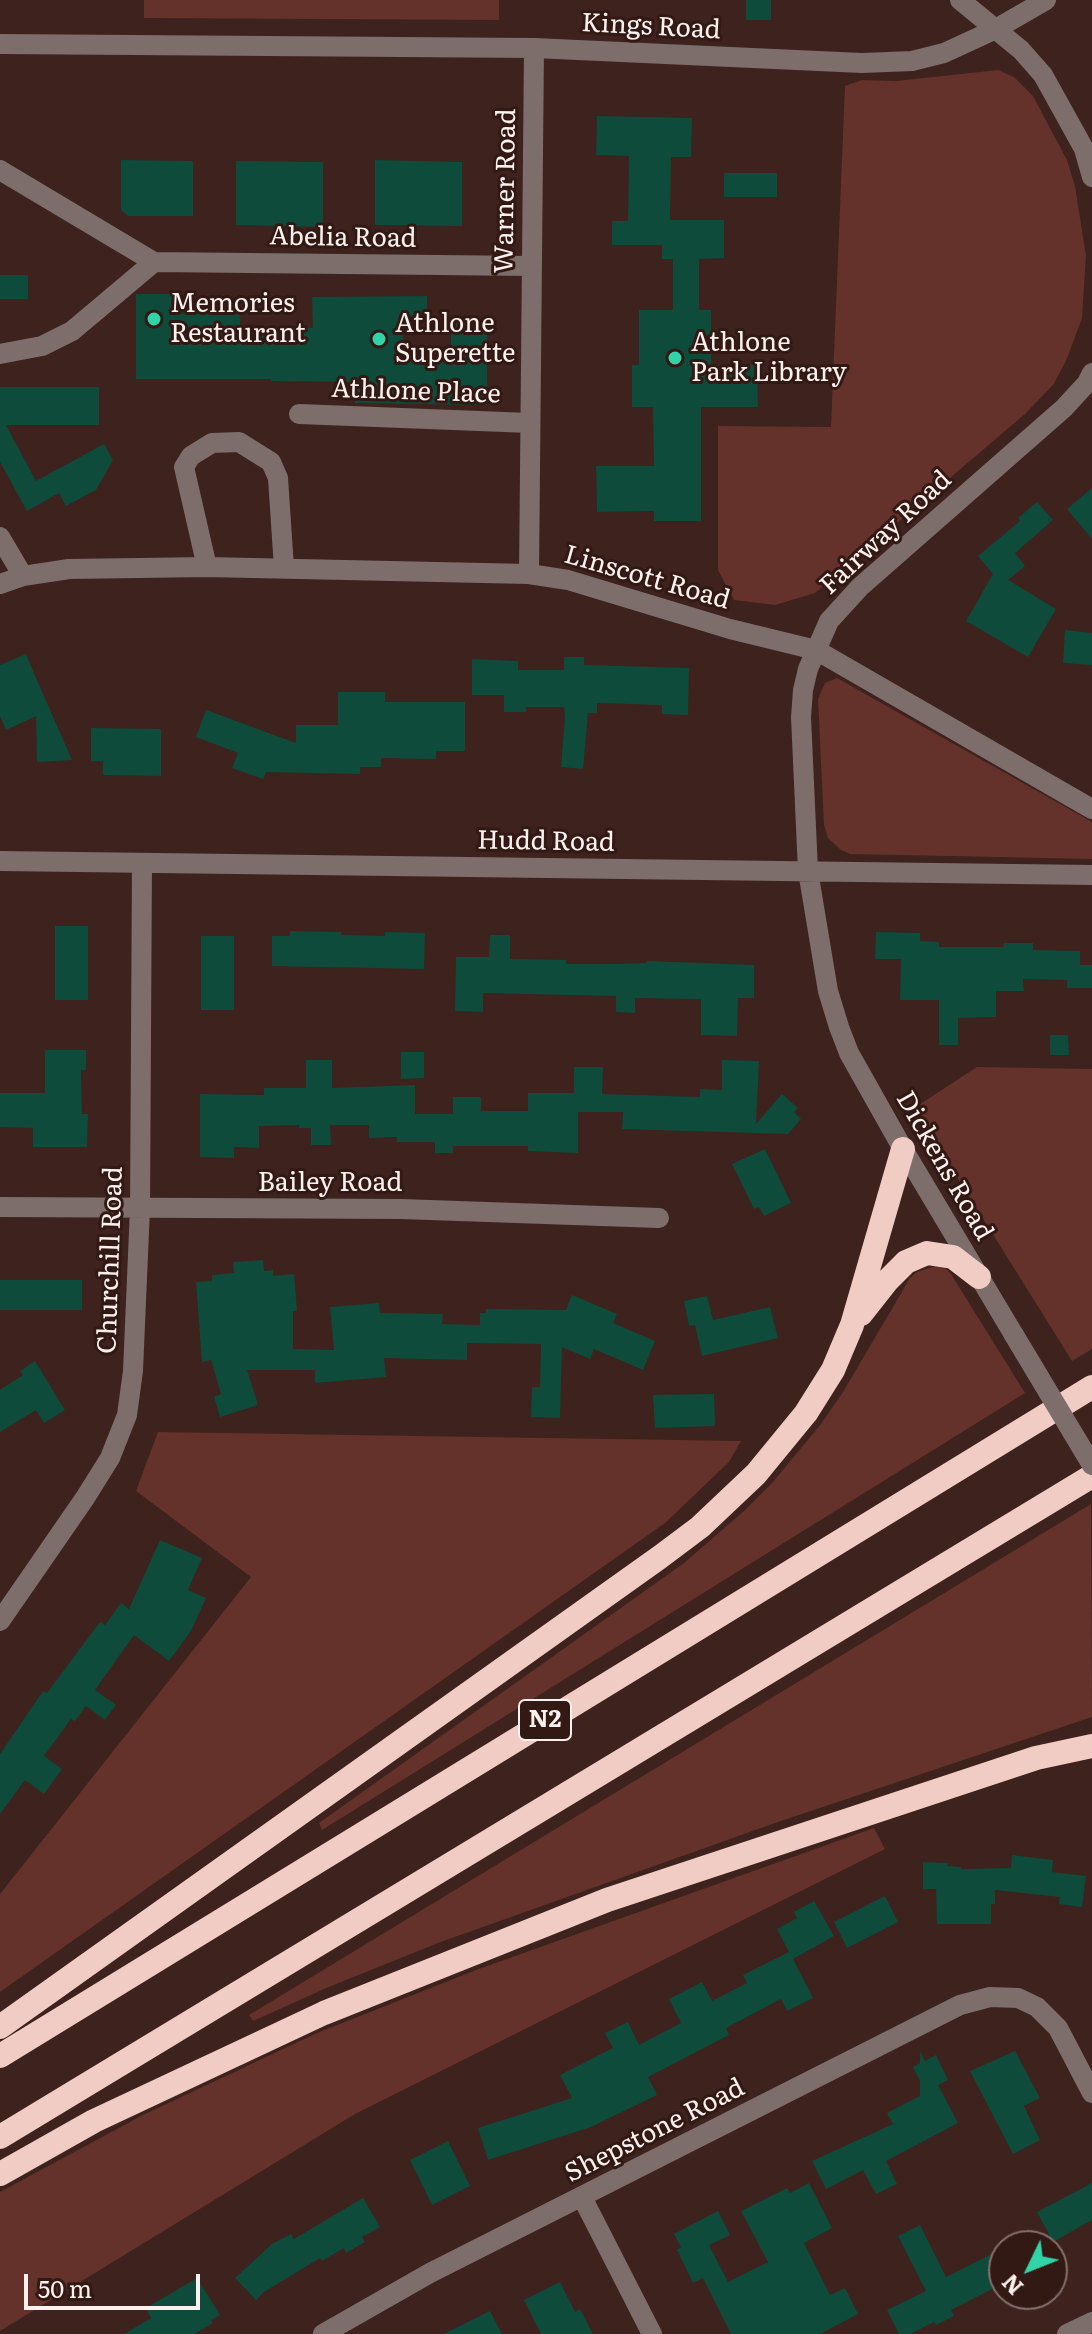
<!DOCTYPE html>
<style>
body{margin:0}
#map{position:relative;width:1092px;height:2334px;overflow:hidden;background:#3d221e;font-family:Literata,serif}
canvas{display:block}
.north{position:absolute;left:988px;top:2230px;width:80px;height:80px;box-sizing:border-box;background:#331914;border:2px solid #846f6c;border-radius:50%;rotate:227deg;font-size:22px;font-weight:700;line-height:32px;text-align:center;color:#fdf1ef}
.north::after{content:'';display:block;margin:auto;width:28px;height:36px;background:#31d4a9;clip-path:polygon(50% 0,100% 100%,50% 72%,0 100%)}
.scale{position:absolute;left:24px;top:2274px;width:176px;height:36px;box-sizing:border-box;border:4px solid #fdf1ef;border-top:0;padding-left:10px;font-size:24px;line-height:28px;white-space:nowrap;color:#fdf1ef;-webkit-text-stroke:6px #331914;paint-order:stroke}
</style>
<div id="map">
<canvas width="1092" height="2334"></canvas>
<div class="north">N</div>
<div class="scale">50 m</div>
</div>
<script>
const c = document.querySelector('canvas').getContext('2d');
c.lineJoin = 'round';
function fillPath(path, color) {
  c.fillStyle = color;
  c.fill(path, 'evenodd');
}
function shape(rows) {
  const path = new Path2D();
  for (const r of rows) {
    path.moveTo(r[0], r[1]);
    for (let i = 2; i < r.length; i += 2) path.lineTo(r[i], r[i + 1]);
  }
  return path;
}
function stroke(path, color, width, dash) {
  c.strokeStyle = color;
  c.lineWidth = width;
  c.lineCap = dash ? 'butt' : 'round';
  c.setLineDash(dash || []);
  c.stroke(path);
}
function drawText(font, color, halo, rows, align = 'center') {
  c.font = font + ' Literata,serif';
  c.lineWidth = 6;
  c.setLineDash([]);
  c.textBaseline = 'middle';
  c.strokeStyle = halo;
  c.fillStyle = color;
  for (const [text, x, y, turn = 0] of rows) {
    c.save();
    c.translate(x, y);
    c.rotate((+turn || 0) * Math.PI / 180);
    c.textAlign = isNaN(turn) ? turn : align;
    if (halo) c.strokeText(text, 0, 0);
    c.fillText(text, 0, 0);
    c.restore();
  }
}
const green = shape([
 [144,0,499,0,499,20,144,18],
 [998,70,1014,77,1033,96,1067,160,1075,186,1086,256,1082,318,1066,361,1053,385,1025,414,815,593,775,605,734,600,718,570,718,426,831,427,845,86,862,80,896,81],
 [837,678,1092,822,1092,859,850,854,841,850,828,838,824,825,818,699,825,683],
 [977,1067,1092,1069,1092,1349,1072,1361,914,1108],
 [936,1266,945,1268,951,1274,1025,1393,322,1830,319,1823,684,1563,744,1511,772,1483,821,1424,843,1392,910,1278,917,1272],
 [158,1432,741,1441,729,1462,665,1523,0,1992,0,1894,251,1577,136,1491],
 [1091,1504,1092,1717,775,1823,438,1943,331,1986,253,2021,249,2015],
 [874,1828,885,1849,355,2114,0,2331,0,2192,143,2115,317,2033,476,1970]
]);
const building = shape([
 [746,0,771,0,771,20,746,20],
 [597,116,692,118,691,157,671,157,670,220,724,220,724,258,699,259,699,310,711,310,711,365,757,365,758,407,701,407,701,521,654,521,654,511,597,512,596,466,654,466,653,407,632,407,632,365,639,365,639,310,673,310,673,259,662,259,662,245,612,245,612,221,628,221,629,156,596,155],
 [121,160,193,161,193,216,128,216,121,210],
 [375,160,462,162,462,226,375,225],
 [236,161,323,162,323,227,236,225],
 [724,173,777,173,777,197,724,197],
 [0,275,28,275,28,299,0,299],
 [136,294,172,294,172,314,240,314,240,327,313,328,312,297,427,296,427,320,403,320,403,358,451,359,451,320,487,320,487,405,355,403,355,382,271,381,271,379,136,379],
 [0,387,99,387,99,425,6,425,36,481,104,444,113,460,96,490,66,506,59,493,27,511,0,462],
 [1092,488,1092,539,1067,509],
 [1037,502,1053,520,1015,553,1025,566,1008,580,1056,609,1028,657,966,621,993,574,978,556,1020,521,1018,518],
 [1065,630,1092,633,1092,665,1063,663],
 [26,654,36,678,72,760,37,762,36,716,6,730,0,716,0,665],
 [564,657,584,657,584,665,689,668,688,715,662,714,662,705,597,703,597,713,588,713,583,769,561,767,565,716,564,707,526,707,526,712,504,712,504,695,472,695,472,659,518,661,518,670,564,670],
 [338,692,385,692,385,702,465,702,465,751,436,751,436,759,381,758,381,767,360,767,360,774,266,772,263,779,232,768,238,753,196,737,206,710,296,743,296,725,338,725],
 [91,728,161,729,161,776,103,775,103,761,91,761],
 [55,926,88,926,88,1000,55,1000],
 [290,931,341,932,341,935,385,936,385,932,425,933,424,969,272,966,272,936,290,936],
 [876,932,920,933,920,941,939,942,939,947,1003,947,1004,943,1033,943,1033,950,1080,951,1080,965,1092,965,1092,988,1067,988,1067,980,1023,979,1024,991,996,991,996,1017,958,1018,958,1045,939,1045,939,1000,900,1000,901,959,875,959],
 [490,935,510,935,510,959,566,960,566,964,616,964,647,963,647,961,754,965,754,998,738,998,737,1036,701,1035,701,999,635,998,635,1013,616,1012,616,996,483,993,483,1012,455,1011,456,957,489,957],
 [201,936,234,936,234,1010,201,1010],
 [1050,1035,1068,1035,1069,1055,1050,1055],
 [45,1050,86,1050,86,1070,81,1070,82,1114,88,1114,87,1147,33,1147,33,1128,0,1127,0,1093,45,1093],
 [401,1052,424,1052,424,1078,401,1079],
 [306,1060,332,1060,332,1088,415,1085,415,1114,453,1114,453,1097,481,1097,481,1111,528,1111,528,1093,574,1093,574,1067,603,1067,602,1094,700,1097,700,1089,722,1090,722,1060,759,1061,756,1124,782,1094,798,1108,794,1112,801,1119,788,1134,622,1129,623,1112,578,1112,578,1153,528,1151,528,1146,453,1146,453,1153,435,1153,435,1142,397,1142,397,1137,369,1138,369,1125,330,1125,331,1145,311,1145,311,1128,299,1128,299,1125,259,1126,259,1148,234,1147,234,1158,200,1157,200,1094,264,1095,264,1088,306,1088],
 [765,1149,791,1203,764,1216,759,1207,754,1209,732,1164],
 [263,1260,264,1271,273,1270,273,1276,294,1274,297,1311,293,1311,293,1349,334,1350,330,1307,379,1303,380,1313,443,1314,442,1324,480,1325,480,1313,486,1313,486,1309,566,1310,572,1295,617,1314,613,1323,655,1341,643,1370,594,1349,590,1359,562,1347,560,1418,531,1417,532,1387,540,1387,541,1344,467,1343,467,1360,384,1358,386,1377,315,1383,315,1370,247,1370,258,1405,220,1417,214,1397,221,1394,211,1360,202,1362,196,1282,212,1281,212,1275,234,1273,233,1262],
 [0,1280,82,1280,82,1310,0,1310],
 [707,1296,713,1320,770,1307,778,1338,702,1356,695,1325,689,1326,684,1301],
 [35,1361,65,1410,44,1423,36,1410,0,1432,0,1390,23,1375,20,1371],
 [714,1394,715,1426,655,1428,653,1395],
 [160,1540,202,1558,188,1590,206,1598,191,1631,169,1661,134,1635,95,1690,116,1705,105,1720,86,1706,75,1721,71,1719,44,1756,62,1769,44,1794,25,1780,0,1814,0,1754,43,1691,47,1693,100,1622,105,1625,121,1603,129,1609],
 [1012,1855,1053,1860,1052,1872,1086,1876,1082,1907,1059,1904,1060,1897,995,1890,995,1904,991,1904,991,1924,937,1924,936,1889,923,1889,923,1862,948,1863,947,1866,961,1867,961,1869,1011,1868],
 [885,1896,898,1922,847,1948,834,1922],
 [814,1901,834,1936,793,1959,813,1998,787,2011,781,1999,726,2028,729,2035,648,2077,657,2095,591,2127,488,2160,478,2128,572,2098,560,2075,613,2048,605,2033,628,2022,639,2045,681,2023,669,1999,702,1982,712,2001,747,1983,743,1975,789,1952,777,1929,797,1918,794,1912],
 [920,2051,925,2061,936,2055,948,2080,938,2085,958,2123,886,2161,897,2184,876,2194,863,2170,826,2189,812,2161,893,2124,887,2113,920,2096,920,2081,913,2067,920,2063],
 [1015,2051,1040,2098,1024,2106,1040,2140,1013,2154,970,2071],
 [448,2141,470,2186,432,2205,410,2160],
 [809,2183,832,2228,804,2243,830,2295,845,2288,858,2314,820,2334,731,2334,703,2278,693,2283,677,2250,681,2247,674,2234,718,2211,730,2235,709,2245,728,2282,768,2262,741,2211,787,2188,790,2193],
 [1092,2183,1092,2220,1053,2242,1037,2212],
 [363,2198,380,2227,362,2237,365,2242,346,2253,344,2248,322,2261,320,2258,264,2292,256,2300,235,2278,272,2244,291,2234,294,2239],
 [920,2225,946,2277,992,2254,1004,2283,951,2310,954,2316,936,2325,934,2322,910,2334,899,2334,887,2310,926,2291,898,2236],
 [197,2278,220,2315,211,2320,213,2323,194,2334,124,2334,151,2318,146,2308],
 [560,2282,575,2312,580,2309,593,2334,541,2334,524,2300],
 [490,2311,502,2334,444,2334]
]);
const minor = shape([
 [960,0,1021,50,1043,75,1084,149,1092,177],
 [0,44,534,48,862,63,912,61,944,53,994,30,1046,0],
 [0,170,154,262],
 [154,262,532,266],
 [0,354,42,346,72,331,154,262],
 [299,414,530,423],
 [0,537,23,576],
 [207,567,184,467,191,456,212,443,239,442,271,462,278,478,284,568],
 [529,574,534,48],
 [0,584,23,576,69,569,207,567,529,574,568,580,730,629,816,650,1092,809],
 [0,861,1092,875],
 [0,1207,401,1209,659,1218],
 [1014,1335,903,1149,849,1053,839,1027,828,991,808,871,801,717,803,690,808,669,829,621,860,587,1064,408,1087,383,1092,373],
 [0,1621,85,1498,110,1458,127,1415,133,1371,140,1208,142,863],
 [582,2197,652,2334],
 [323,2334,430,2273,960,2005,990,1997,1018,1998,1037,2007,1058,2028,1092,2093],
 [1067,2334,1092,2322]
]);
const highway = shape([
 [861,1314,887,1281,906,1262,927,1253,953,1257,979,1277],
 [0,2027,660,1557,700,1527,756,1474,806,1413,833,1370,852,1325,903,1149],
 [0,2056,1092,1387],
 [0,2137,1092,1476],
 [0,2174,94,2121,324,2013,607,1900,1036,1758,1092,1746]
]);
const minorBridge = shape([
 [1014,1335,1092,1465]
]);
const markers = [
 [154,319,8,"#31d4a9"],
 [379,339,8,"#31d4a9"],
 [675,358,8,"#31d4a9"]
];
const shields = [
 [545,1720,52]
];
const shieldNames = [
 ["N2",545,1720]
];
const streetNames = [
 ["Kings Road",651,27,3],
 ["Warner Road",506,191,-89],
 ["Abelia Road",343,238,1],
 ["Athlone Place",416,392,2],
 ["Fairway Road",886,533,-43],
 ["Linscott Road",647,578,16],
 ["Hudd Road",546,842,1],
 ["Dickens Road",944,1166,60],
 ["Bailey Road",330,1183],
 ["Churchill Road",111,1260,-88],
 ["Shepstone Road",655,2131,-27]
];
const poiNames = [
 ["Memories",170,304],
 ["Restaurant",170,334],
 ["Athlone",395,324],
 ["Superette",395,354],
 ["Athlone",691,343],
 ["Park Library",691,373]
];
fillPath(green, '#64322a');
fillPath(building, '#0e4b3a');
stroke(minor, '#7d6e6b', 20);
stroke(highway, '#f1ccc5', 24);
stroke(minorBridge, '#7d6e6b', 20);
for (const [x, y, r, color] of markers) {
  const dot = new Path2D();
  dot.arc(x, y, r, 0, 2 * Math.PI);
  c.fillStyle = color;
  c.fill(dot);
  stroke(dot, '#331914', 3);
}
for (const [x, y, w] of shields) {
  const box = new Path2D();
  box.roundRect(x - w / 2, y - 20, w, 40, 6);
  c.fillStyle = '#331914';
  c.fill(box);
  stroke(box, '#fdf1ef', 2);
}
drawText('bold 24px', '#fdf1ef', null, shieldNames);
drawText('26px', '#fdf1ef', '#331914', streetNames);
drawText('26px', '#fdf1ef', '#331914', poiNames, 'left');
</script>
